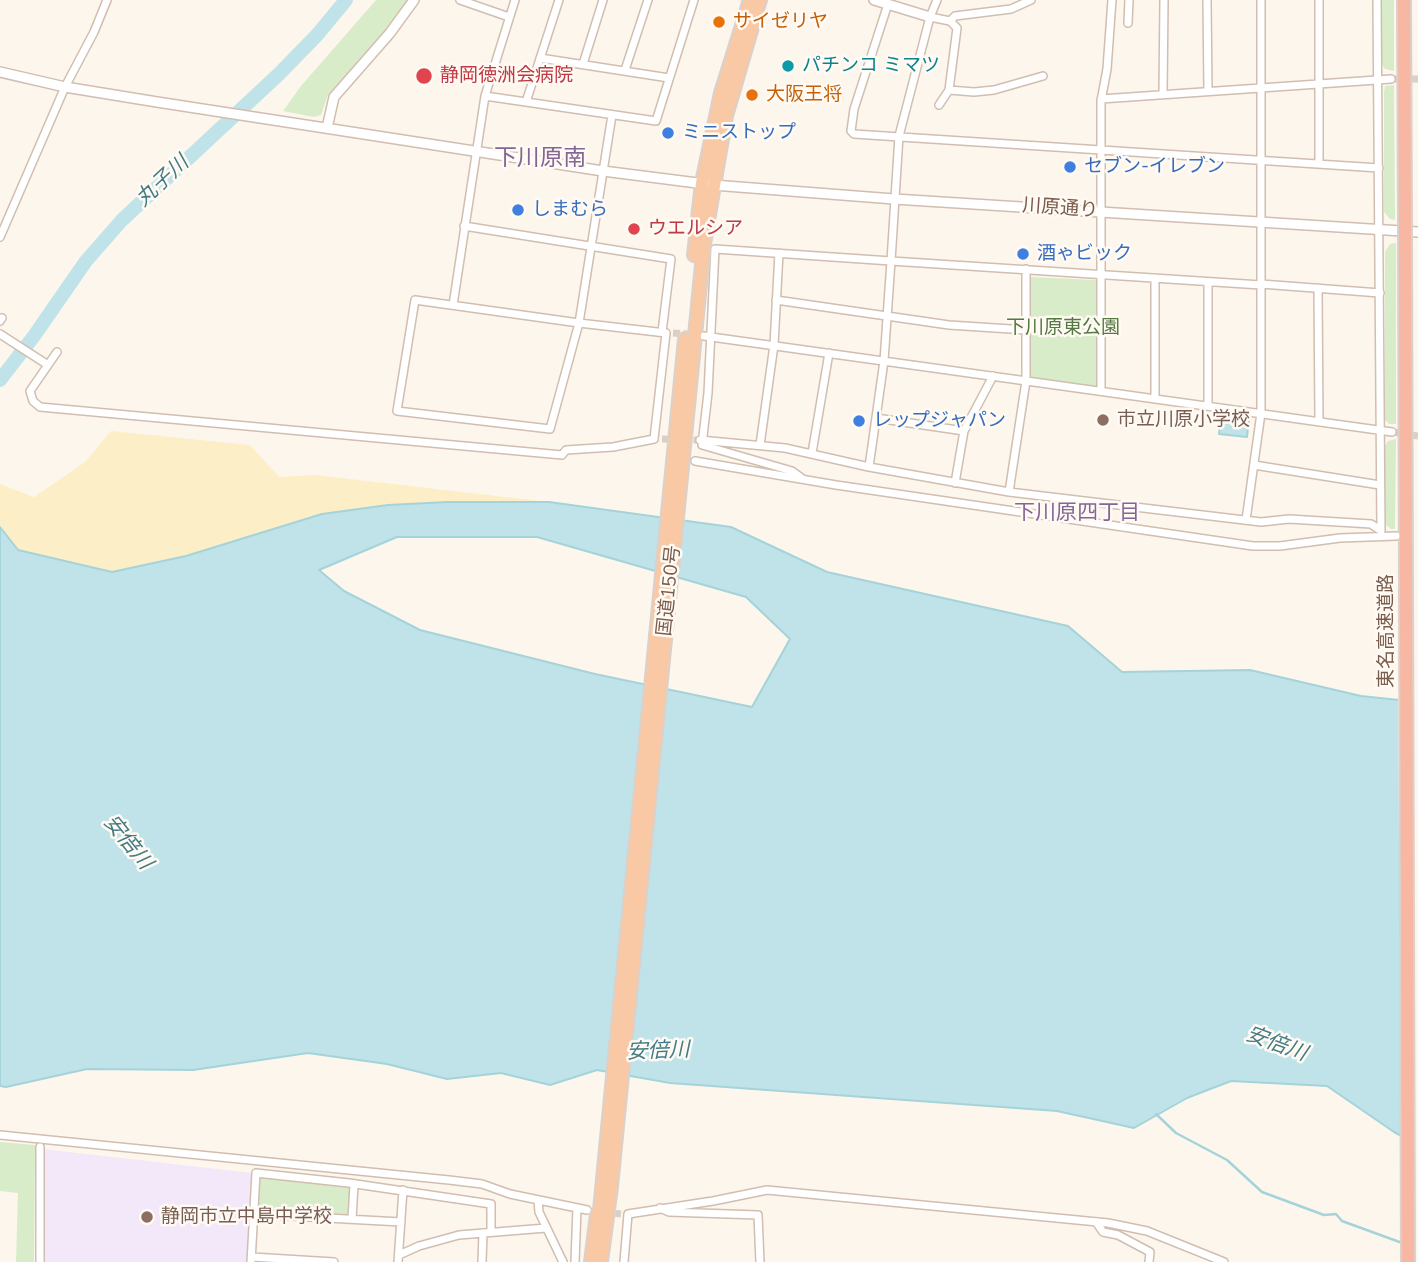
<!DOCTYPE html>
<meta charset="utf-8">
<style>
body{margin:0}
canvas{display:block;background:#fdf6ec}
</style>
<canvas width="1418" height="1262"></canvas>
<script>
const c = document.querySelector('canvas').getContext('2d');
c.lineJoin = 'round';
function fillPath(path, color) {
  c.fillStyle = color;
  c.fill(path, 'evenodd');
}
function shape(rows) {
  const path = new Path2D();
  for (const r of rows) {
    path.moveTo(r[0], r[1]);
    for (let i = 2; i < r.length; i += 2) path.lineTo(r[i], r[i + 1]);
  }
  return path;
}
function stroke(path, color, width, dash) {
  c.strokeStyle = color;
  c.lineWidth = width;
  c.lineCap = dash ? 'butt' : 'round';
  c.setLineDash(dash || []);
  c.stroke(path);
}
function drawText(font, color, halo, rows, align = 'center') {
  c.font = font + ' "Nunito Sans","Noto Sans JP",sans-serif';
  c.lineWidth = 5;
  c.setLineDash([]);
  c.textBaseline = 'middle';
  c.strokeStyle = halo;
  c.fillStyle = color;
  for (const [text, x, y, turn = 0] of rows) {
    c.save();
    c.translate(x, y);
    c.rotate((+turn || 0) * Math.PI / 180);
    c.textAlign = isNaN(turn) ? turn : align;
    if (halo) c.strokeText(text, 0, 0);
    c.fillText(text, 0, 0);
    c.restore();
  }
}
const education = shape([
 [43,1149,252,1173,247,1262,44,1262]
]);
const green = shape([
 [376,0,409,0,388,27,328,95,321,115,314,117,283,111,301,86],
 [1382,0,1394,0,1394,71,1385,69,1382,64],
 [1394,85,1395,220,1390,219,1384,212,1384,92,1385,86],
 [1396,243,1396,424,1389,424,1385,420,1385,252,1390,244],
 [1031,277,1096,280,1097,387,1033,379,1030,376],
 [1396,439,1395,529,1391,529,1384,523,1385,446,1388,441],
 [0,1142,35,1145,34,1262,16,1262,18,1193,0,1191],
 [262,1177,349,1185,351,1188,350,1213,347,1216,261,1211,258,1208,260,1179]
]);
const sand = shape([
 [111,431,250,445,279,477,315,475,549,502,447,502,388,505,322,514,186,556,112,572,18,550,0,527,0,484,34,497,85,462]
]);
const water = shape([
 [1221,416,1249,420,1247,437,1219,434,1221,416],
 [447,502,549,502,731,527,827,572,1068,626,1122,672,1250,670,1361,696,1418,702,1418,1145,1394,1132,1327,1086,1231,1081,1187,1098,1134,1128,1057,1111,670,1083,597,1070,550,1085,501,1073,447,1079,387,1064,308,1053,193,1070,87,1069,6,1087,0,1086,0,527,18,550,112,572,186,556,322,514,388,505,447,502],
 [397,537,537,537,746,597,790,639,752,707,595,674,420,630,344,591,319,570,397,537]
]);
const pier = shape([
 [1398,697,1418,699,1418,1148,1401,1140]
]);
const stream = shape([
 [1156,1114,1176,1133,1227,1160,1262,1192,1324,1215,1336,1214,1342,1221,1405,1244]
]);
const river = shape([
 [0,380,34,336,86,261,122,220,279,74,317,35,346,0]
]);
const minorTunnel = shape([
 [1391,79,1418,79],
 [673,333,689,334],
 [1392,432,1418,436],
 [662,439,697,440],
 [605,1212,621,1214]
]);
const minor = shape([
 [460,0,509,17],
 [1207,0,1208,91],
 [1319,0,1319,164],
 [1377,0,1381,531],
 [888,4,854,109,851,131,854,134,1379,168],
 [930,17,950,21,957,28,949,90,939,105],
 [950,21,955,16,1011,9,1031,0],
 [1128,23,1129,0],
 [540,58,669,78],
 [583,64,603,0],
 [625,70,648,0],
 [949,90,974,92,994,90,1043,76],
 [1163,94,1164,0],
 [485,96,656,121,694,0],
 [1101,99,1391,79],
 [526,102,559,0],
 [464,226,671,259,662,332],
 [0,237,65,87,94,32,107,0],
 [1155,278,1155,398],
 [1208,282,1208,406],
 [1261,284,1380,293],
 [1318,288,1319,422],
 [776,300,949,325,1026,330],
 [453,305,485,96,515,0],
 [0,321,2,318],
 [0,334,48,365],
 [704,336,1392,432],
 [57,352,30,391,33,401,40,407,562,455,566,450,613,447,654,439,666,333,579,323,415,300,397,411,550,429,579,323,612,115],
 [1101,391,1101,101,1107,69,1112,0],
 [876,418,964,431],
 [700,440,785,448,869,467,1009,492,1261,522,1289,519,1371,524,1380,530],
 [760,445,774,345,779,253],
 [812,453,829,353],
 [695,461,836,485,1253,546,1280,546,1340,538,1396,536],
 [1254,465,1380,485],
 [869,467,884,361,891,261,1261,285],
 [803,479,792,471,702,445,708,393,715,249,891,261,899,136,930,17,937,0],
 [955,483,964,431,993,376],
 [1009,492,1026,381,1026,269],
 [1246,520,1261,413,1261,0],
 [0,1135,449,1180,482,1184,510,1194,587,1210],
 [40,1147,40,1262],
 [538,1200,539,1212,563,1262],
 [660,1208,669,1212,758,1215,760,1262],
 [254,1214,401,1222],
 [352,1219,354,1185],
 [1096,1222,1103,1232,1118,1235,1150,1252,1149,1262],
 [399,1255,419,1246,459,1235,546,1228],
 [252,1257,334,1262],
 [251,1262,256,1173,349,1183,491,1204,491,1232],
 [398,1262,403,1190],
 [482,1262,483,1233],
 [575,1262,577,1208],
 [624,1262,628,1214,713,1201,767,1190,1108,1223,1147,1231,1224,1262]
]);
const tertiary = shape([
 [874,0,930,17],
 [0,72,65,87,157,102,603,171,713,185,894,199,1418,232],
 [327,128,334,97,390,33,414,0]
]);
const trunk = shape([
 [694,255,702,183,721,93,750,0],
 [599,1220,685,339],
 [591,1262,597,1214],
 [601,1262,611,1187,704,244,726,116,760,0]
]);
const motorway = shape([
 [1404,0,1405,222],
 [1405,246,1408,1262]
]);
const motorwayBridge = shape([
 [1405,222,1405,246]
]);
const markers = [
 [719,22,7,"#e8710a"],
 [788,66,7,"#0f9aa8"],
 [424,76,9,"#e0444e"],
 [752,95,7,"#e8710a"],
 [668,133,7,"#3f7fe0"],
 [1070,167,7,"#3f7fe0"],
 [518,210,7,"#3f7fe0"],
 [634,229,7,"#e0444e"],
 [1023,254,7,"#3f7fe0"],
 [1103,420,7,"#8d6e63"],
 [859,421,7,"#3f7fe0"],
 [147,1217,7,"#8d6e63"]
];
const foodNames = [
 ["サイゼリヤ",733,22],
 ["大阪王将",766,95]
];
const cultureNames = [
 ["パチンコ ミマツ",802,66]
];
const healthNames = [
 ["静岡徳洲会病院",440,76],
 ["ウエルシア",648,229]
];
const shopNames = [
 ["ミニストップ",682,133],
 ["セブン-イレブン",1084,167],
 ["しまむら",532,210],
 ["酒ゃビック",1037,254],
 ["レップジャパン",873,421]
];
const streetNames = [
 ["川原通り",1060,209,4],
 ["国道150号",670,591,-84],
 ["東名高速道路",1387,631,-90]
];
const parkNames = [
 ["下川原東公園",1063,328]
];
const educationNames = [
 ["市立川原小学校",1117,420],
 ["静岡市立中島中学校",161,1217]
];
const waterNames = [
 ["丸子川",163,182,-43],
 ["安倍川",127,843,51],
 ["安倍川",1276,1045,20],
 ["安倍川",658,1052,-2]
];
const neighbourhoodNames = [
 ["下川原四丁目",1077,514]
];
const quarterNames = [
 ["下川原南",540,159]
];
fillPath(education, '#f3e8fa');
fillPath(green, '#d8ecc9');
fillPath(sand, '#fcefc7');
fillPath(water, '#bfe3e8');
stroke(water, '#a5d3da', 2);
fillPath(pier, '#fdf6ec');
stroke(stream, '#a5d3da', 2.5);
stroke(river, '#bfe3e8', 14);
stroke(minorTunnel, '#dcd0c4', 7, [7, 3.5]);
stroke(minor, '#d1beb0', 10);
stroke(tertiary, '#d1beb0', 12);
stroke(trunk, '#dad1cd', 16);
stroke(motorway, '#dad1cd', 16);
stroke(minor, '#fff', 7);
stroke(tertiary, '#fff', 9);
stroke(trunk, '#f9c8a4', 12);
stroke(motorway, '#f7b7a3', 12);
stroke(motorwayBridge, '#dad1cd', 16, []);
stroke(motorwayBridge, '#f7b7a3', 12);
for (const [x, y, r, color] of markers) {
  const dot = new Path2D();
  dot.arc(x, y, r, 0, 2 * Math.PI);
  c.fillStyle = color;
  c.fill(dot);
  stroke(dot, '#fffaf3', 2.5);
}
drawText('19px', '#c56008', '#fffaf3', foodNames, 'left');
drawText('19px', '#0d838f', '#fffaf3', cultureNames, 'left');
drawText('19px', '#be3a42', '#fffaf3', healthNames, 'left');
drawText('19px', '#366cbe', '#fffaf3', shopNames, 'left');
drawText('19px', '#7a5c4d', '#fffaf3', streetNames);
drawText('19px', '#537a41', '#fffaf3', parkNames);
drawText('19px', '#785e54', '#fffaf3', educationNames, 'left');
drawText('italic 21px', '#437c86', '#fffaf3', waterNames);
drawText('21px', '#846695', '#fffaf3', neighbourhoodNames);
drawText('23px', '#846695', '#fffaf3', quarterNames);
</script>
